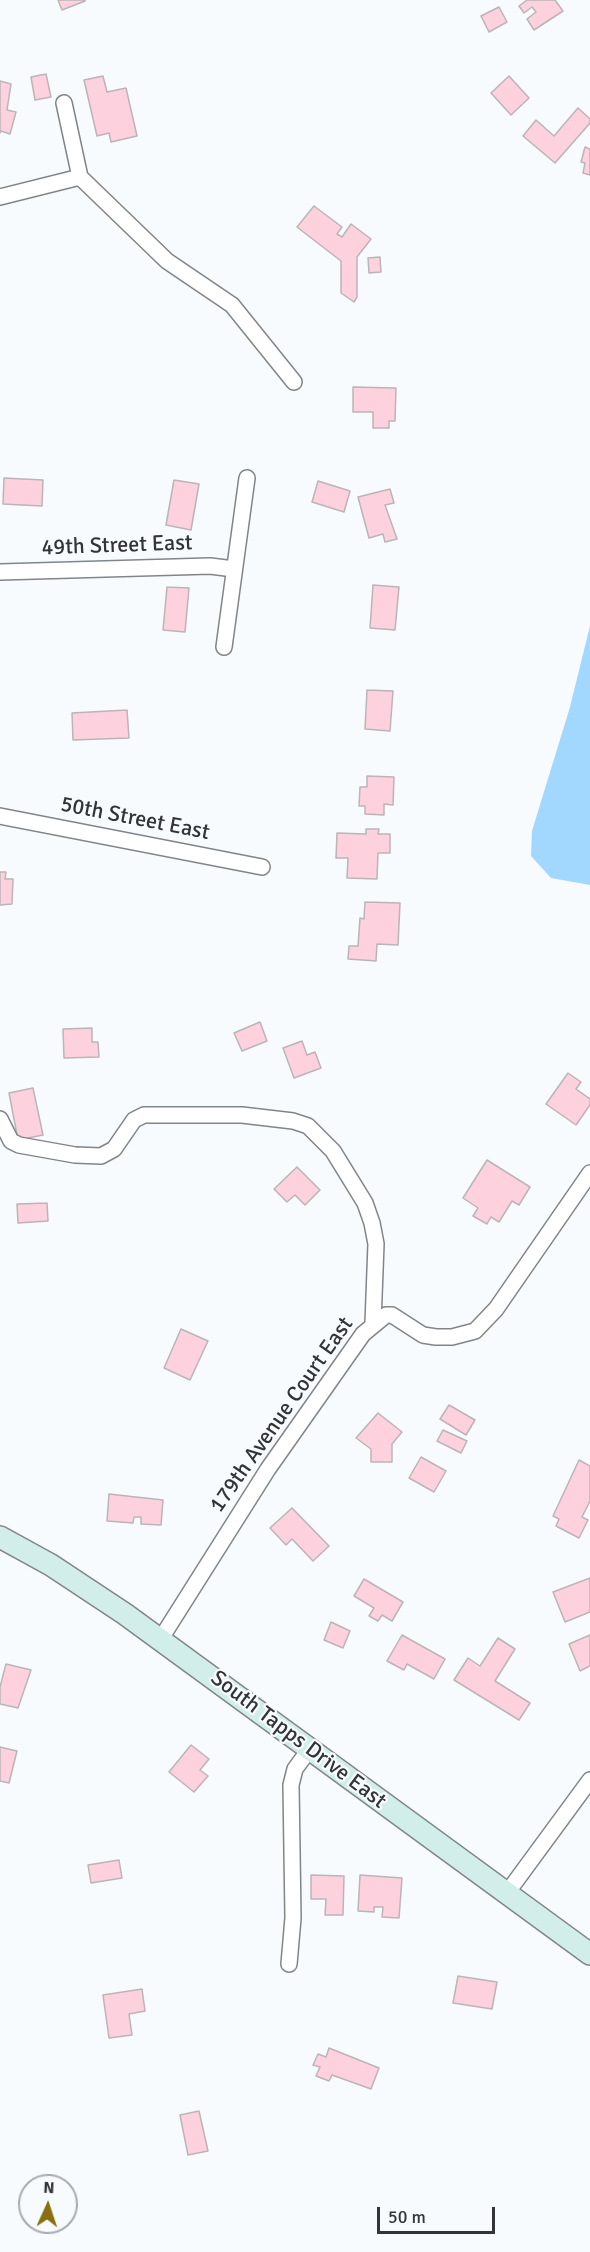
<!DOCTYPE html>
<style>
body{margin:0}
#map{position:relative;width:590px;height:2252px;overflow:hidden;background:#f7fbfe;font-family:Signika,sans-serif}
canvas{display:block}
.north{position:absolute;left:18px;top:2174px;width:60px;height:60px;box-sizing:border-box;background:#f7fbfe;border:2px solid #a8abae;border-radius:50%;rotate:3deg;font-size:16px;font-weight:700;line-height:24px;text-align:center;color:#323436}
.north::after{content:'';display:block;margin:auto;width:21px;height:27px;background:#896f0f;clip-path:polygon(50% 0,100% 100%,50% 72%,0 100%)}
.scale{position:absolute;left:377px;top:2207px;width:118px;height:27px;box-sizing:border-box;border:3px solid #323436;border-top:0;padding-left:8px;font-size:18px;line-height:21px;white-space:nowrap;color:#323436;-webkit-text-stroke:4px #f7fbfe;paint-order:stroke}
</style>
<div id="map">
<canvas width="590" height="2252"></canvas>
<div class="north">N</div>
<div class="scale">50 m</div>
</div>
<script>
const c = document.querySelector('canvas').getContext('2d');
c.lineJoin = 'round';
function fillPath(path, color) {
  c.fillStyle = color;
  c.fill(path, 'evenodd');
}
function shape(rows) {
  const path = new Path2D();
  for (const r of rows) {
    path.moveTo(r[0], r[1]);
    for (let i = 2; i < r.length; i += 2) path.lineTo(r[i], r[i + 1]);
  }
  return path;
}
function stroke(path, color, width, dash) {
  c.strokeStyle = color;
  c.lineWidth = width;
  c.lineCap = dash ? 'butt' : 'round';
  c.setLineDash(dash || []);
  c.stroke(path);
}
function drawText(font, color, halo, rows, align = 'center') {
  c.font = font + ' Signika,sans-serif';
  c.lineWidth = 4.5;
  c.setLineDash([]);
  c.textBaseline = 'middle';
  c.strokeStyle = halo;
  c.fillStyle = color;
  for (const [text, x, y, turn = 0] of rows) {
    c.save();
    c.translate(x, y);
    c.rotate((+turn || 0) * Math.PI / 180);
    c.textAlign = isNaN(turn) ? turn : align;
    if (halo) c.strokeText(text, 0, 0);
    c.fillText(text, 0, 0);
    c.restore();
  }
}
const water = shape([
 [590,626,590,885,551,878,531,856,532,831,570,707]
]);
const building = shape([
 [58,0,85,0,85,1,62,10,58,0],
 [527,0,555,0,563,11,534,30,527,19,536,12,532,7,524,13,519,6,527,0],
 [499,7,507,22,489,32,481,16,499,7],
 [46,74,51,97,35,100,31,77,46,74],
 [103,76,107,92,126,88,137,136,111,142,109,133,97,136,84,80,103,76],
 [509,76,529,98,511,115,491,93,509,76],
 [0,81,11,84,7,110,16,112,10,134,1,131,0,133,0,81],
 [578,108,590,119,590,123,555,163,523,136,536,120,554,136,578,108],
 [585,147,590,149,590,175,583,173,585,163,581,162,585,147],
 [314,206,342,227,337,234,342,237,351,224,371,239,357,257,357,297,354,302,341,293,341,261,297,227,314,206],
 [380,257,381,272,369,273,368,258,380,257],
 [353,387,396,388,395,421,389,421,389,428,373,428,373,412,353,412,353,387],
 [4,478,43,480,42,506,3,504,4,478],
 [174,480,199,484,191,530,166,525,174,480],
 [318,481,350,491,344,512,312,502,318,481],
 [390,489,394,503,385,505,397,539,385,542,383,534,369,538,358,497,390,489],
 [373,585,399,587,395,630,370,628,373,585],
 [167,587,189,588,185,632,163,630,167,587],
 [367,690,393,691,390,731,365,729,367,690],
 [127,710,129,738,73,740,72,713,127,710],
 [367,776,394,777,393,805,384,804,384,815,365,814,365,806,359,806,360,787,367,787,367,776],
 [366,829,379,829,378,834,390,834,390,853,378,853,377,879,347,878,348,858,336,858,337,833,366,834,366,829],
 [0,872,6,872,5,879,13,879,12,904,0,905,0,872],
 [365,902,400,903,398,945,377,944,376,961,348,959,349,946,358,946,360,918,364,919,365,902],
 [260,1022,267,1041,242,1051,234,1033,260,1022],
 [92,1028,92,1042,98,1042,99,1057,64,1058,63,1029,92,1028],
 [302,1041,307,1055,315,1052,321,1068,294,1078,283,1048,302,1041],
 [568,1073,581,1082,576,1089,590,1099,590,1105,576,1125,546,1104,568,1073],
 [33,1088,43,1135,18,1140,9,1093,33,1088],
 [487,1160,530,1187,519,1205,512,1201,499,1222,491,1217,487,1224,473,1216,478,1208,463,1198,487,1160],
 [297,1167,320,1190,305,1205,295,1195,287,1202,274,1189,297,1167],
 [47,1203,48,1221,18,1223,17,1204,47,1203],
 [181,1329,208,1341,190,1380,164,1368,181,1329],
 [449,1405,475,1420,466,1435,440,1419,449,1405],
 [378,1413,402,1432,392,1444,392,1462,371,1462,371,1449,356,1438,378,1413],
 [443,1430,467,1441,461,1453,437,1441,443,1430],
 [421,1457,446,1471,434,1492,409,1478,421,1457],
 [579,1460,590,1466,590,1501,582,1517,588,1520,579,1538,556,1526,559,1519,553,1516,579,1460],
 [109,1494,163,1500,161,1525,141,1524,141,1517,134,1517,133,1523,107,1521,109,1494],
 [292,1508,329,1546,313,1561,292,1539,286,1545,270,1528,292,1508],
 [590,1578,590,1612,565,1622,553,1592,590,1578],
 [364,1579,403,1602,392,1621,382,1615,378,1621,369,1616,374,1608,354,1596,364,1579],
 [331,1622,350,1631,343,1648,324,1640,331,1622],
 [402,1635,445,1659,434,1679,407,1664,404,1670,387,1661,402,1635],
 [590,1635,590,1666,580,1671,569,1644,590,1635],
 [498,1638,515,1649,495,1681,530,1703,519,1720,454,1680,468,1658,480,1666,498,1638],
 [6,1664,31,1670,18,1708,0,1704,0,1687,6,1664],
 [191,1745,209,1759,200,1770,208,1776,194,1792,169,1772,191,1745],
 [0,1747,17,1751,9,1783,0,1781,0,1747],
 [119,1860,122,1878,91,1883,88,1865,119,1860],
 [311,1875,344,1876,343,1915,325,1915,326,1899,311,1899,311,1875],
 [360,1875,402,1878,399,1918,382,1917,383,1907,374,1907,374,1912,358,1911,360,1875],
 [458,1976,497,1982,492,2009,453,2003,458,1976],
 [142,1989,145,2011,129,2014,132,2035,109,2038,103,1995,142,1989],
 [329,2048,379,2068,371,2089,332,2075,329,2081,316,2076,320,2067,313,2065,318,2054,326,2057,329,2048],
 [199,2111,208,2151,188,2155,180,2115,199,2111]
]);
const street = shape([
 [64,103,80,177,167,261,232,305,294,382],
 [0,197,80,177],
 [0,572,210,566,234,569],
 [224,647,247,478],
 [0,816,262,867],
 [0,1119,11,1141,19,1145,75,1155,101,1156,114,1149,134,1120,144,1115,242,1115,293,1121,308,1126,333,1151,365,1203,372,1223,376,1244,373,1323],
 [160,1640,268,1469,363,1334,386,1315,392,1315,423,1335,436,1337,452,1337,475,1331,496,1309,590,1173],
 [507,1893,590,1780],
 [289,1964,293,1918,291,1785,295,1769,309,1750]
]);
const secondary = shape([
 [0,1537,51,1565,125,1614,590,1954]
]);
const streetNames = [
 ["49th Street East",117,546,-2],
 ["50th Street East",135,819,11],
 ["179th Avenue Court East",282,1415,-55],
 ["South Tapps Drive East",298,1740,37]
];
fillPath(water, '#a2d7fe');
fillPath(building, '#fdd1de');
stroke(building, '#bcb4b6', 1.5);
stroke(street, '#80858a', 18);
stroke(secondary, '#80858a', 24);
stroke(street, '#fff', 15);
stroke(secondary, '#d2eeea', 21);
drawText('22px', '#323436', '#f7fbfe', streetNames);
</script>
